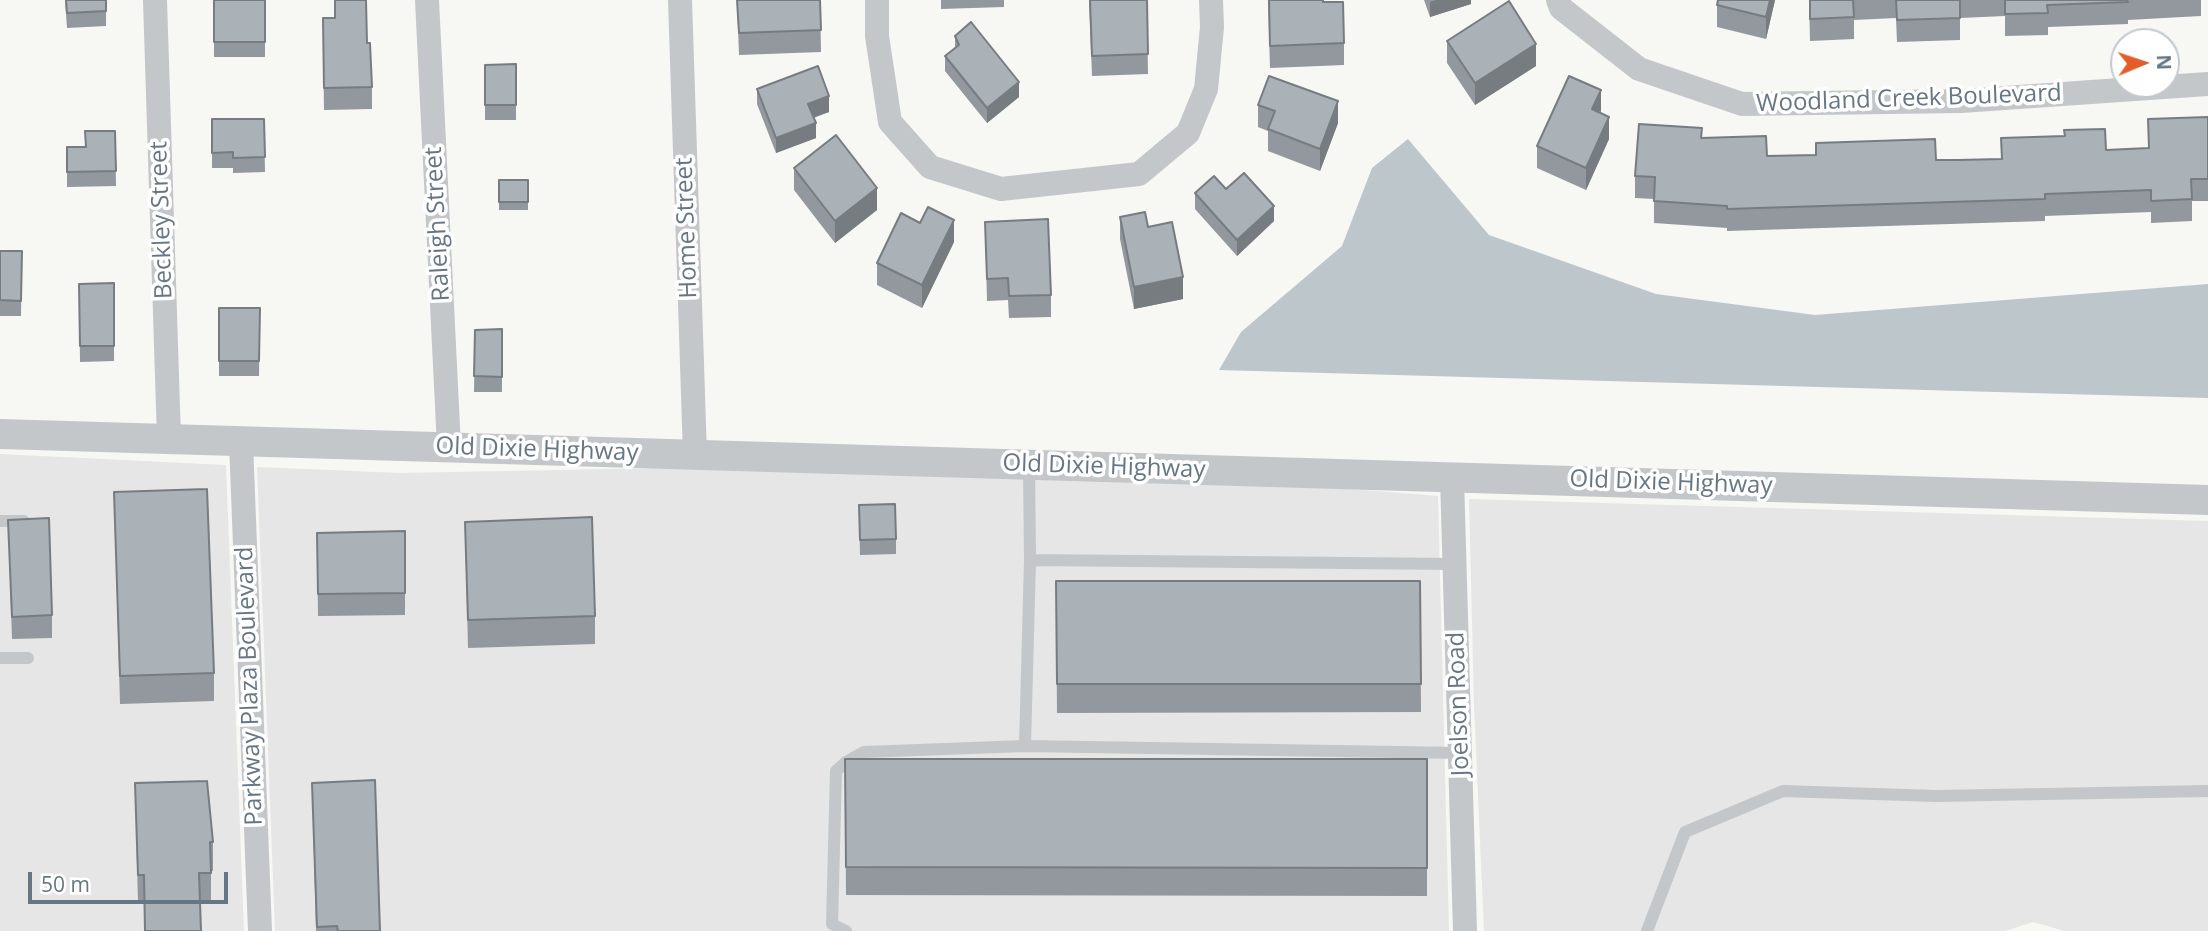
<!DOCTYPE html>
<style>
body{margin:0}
#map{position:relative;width:2208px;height:931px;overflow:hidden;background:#f7f7f4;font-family:"Open Sans",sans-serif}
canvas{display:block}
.north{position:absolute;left:2110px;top:28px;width:70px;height:70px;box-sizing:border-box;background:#fff;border:2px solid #c2c8ce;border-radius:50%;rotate:88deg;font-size:19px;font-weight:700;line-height:28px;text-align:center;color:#677685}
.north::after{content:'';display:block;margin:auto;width:24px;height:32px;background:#e15e2b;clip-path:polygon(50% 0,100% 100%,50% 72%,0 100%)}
.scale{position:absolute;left:28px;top:872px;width:200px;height:32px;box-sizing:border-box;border:4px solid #677685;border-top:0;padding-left:9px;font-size:21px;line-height:24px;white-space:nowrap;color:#677685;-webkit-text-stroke:5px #fff;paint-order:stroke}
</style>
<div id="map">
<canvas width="2208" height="931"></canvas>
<div class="north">N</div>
<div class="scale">50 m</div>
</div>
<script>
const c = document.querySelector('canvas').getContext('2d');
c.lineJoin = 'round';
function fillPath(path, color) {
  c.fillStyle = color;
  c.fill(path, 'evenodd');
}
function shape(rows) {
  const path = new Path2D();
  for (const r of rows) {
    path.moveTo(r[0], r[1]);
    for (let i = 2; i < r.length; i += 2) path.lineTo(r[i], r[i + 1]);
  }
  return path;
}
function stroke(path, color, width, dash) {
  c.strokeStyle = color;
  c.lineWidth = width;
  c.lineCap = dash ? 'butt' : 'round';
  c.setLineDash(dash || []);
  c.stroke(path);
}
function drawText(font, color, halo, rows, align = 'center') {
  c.font = font + ' "Open Sans",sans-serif';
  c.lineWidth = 7;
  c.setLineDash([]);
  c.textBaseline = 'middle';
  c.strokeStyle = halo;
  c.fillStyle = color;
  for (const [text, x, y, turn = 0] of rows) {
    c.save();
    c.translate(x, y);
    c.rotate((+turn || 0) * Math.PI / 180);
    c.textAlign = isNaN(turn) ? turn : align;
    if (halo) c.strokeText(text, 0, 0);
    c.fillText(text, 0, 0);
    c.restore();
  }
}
const built = shape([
 [0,454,226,465,244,931,0,931],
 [257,467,400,473,664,468,1314,486,1438,496,1449,931,275,931],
 [1469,499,2208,521,2208,931,2065,931,2033,922,2005,931,1484,931,1474,704]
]);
const water = shape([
 [1408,139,1489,235,1656,294,1815,315,2208,284,2208,398,1219,370,1241,332,1342,246,1372,168]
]);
const service = shape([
 [0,521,24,521],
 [1030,560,1455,564],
 [0,658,28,658],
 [1025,746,1030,560,1029,465],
 [846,931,832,924,836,771,846,762,864,752,1025,746,1460,753],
 [1647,931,1685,832,1783,791,1936,796,2208,791]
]);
const minor = shape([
 [155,0,169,439],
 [427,0,449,447],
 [680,0,695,455],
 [877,0,877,36,890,122,930,167,1001,189,1139,174,1188,133,1206,89,1212,27,1211,0],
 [1558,0,1561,8,1639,69,1742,104,1961,101,2208,84],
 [241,442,260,931],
 [1452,477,1465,931]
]);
const tertiary = shape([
 [0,434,2208,500]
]);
const wall = shape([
 [65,0,106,0,106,26,67,28],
 [214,0,265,0,265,57,214,57],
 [335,0,367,43,372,87,372,109,324,110,323,40,335,18],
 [737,0,820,0,821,52,739,55],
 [941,0,1004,0,1004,7,941,9],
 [1089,0,1147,0,1148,74,1092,76],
 [1268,0,1323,0,1323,2,1344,43,1344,65,1270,68],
 [1424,0,1471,0,1471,4,1430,17],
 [1718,0,1775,0,1766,39,1717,27,1717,5],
 [1809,0,2201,0,2201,16,2128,20,2128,24,2048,27,2048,35,2005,36,2005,16,1960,18,1960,40,1897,42,1896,18,1854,20,1854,39,1810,41],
 [955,36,1019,97,987,123,945,71,945,56,955,48],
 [1447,41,1536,66,1475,105,1447,63],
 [516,64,516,120,485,120,485,65],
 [757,89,829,112,813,117,816,138,776,153,757,104],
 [1258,105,1338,123,1320,171,1268,151,1268,131,1258,127],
 [1601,113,1609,139,1586,190,1537,168,1537,146],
 [2208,117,2208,201,2192,201,2192,221,2151,223,2151,212,2045,216,2045,221,1727,231,1727,228,1654,223,1654,199,1635,198,1635,176,1702,138,1767,156,1958,160,2001,159,2001,138,2106,150,2149,149,2148,119],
 [212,119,264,119,265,172,233,173,233,168,212,168],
 [115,131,116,186,67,187,67,147,85,147],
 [794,168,877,210,835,243,794,190],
 [499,180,528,180,528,210,499,210],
 [1195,193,1274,221,1237,256,1195,209],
 [1120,217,1148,227,1183,299,1134,309,1120,239],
 [985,222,1051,295,1051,317,1009,318,1008,300,987,301],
 [920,223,954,242,922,308,877,285,877,263],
 [0,251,22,251,21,316,0,316],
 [114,283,114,361,80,362,79,284],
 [219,308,260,308,259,376,219,376],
 [502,329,502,392,474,392,475,330],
 [114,492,214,673,214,701,120,704],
 [859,505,896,539,896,554,860,555],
 [8,520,52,615,52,638,12,639],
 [465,522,595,616,595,644,468,648],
 [405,531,405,615,318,616,317,533],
 [1056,581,1420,581,1421,712,1057,713],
 [845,759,1427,759,1427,896,846,895],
 [135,783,213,842,213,871,211,871,211,901,200,901,201,931,144,931,144,903,138,903],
 [312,783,380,931,316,931]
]);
const shadedWall = shape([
 [1436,0,1471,0,1471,4,1430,17,1430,2],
 [1770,0,1775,0,1766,39,1766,17],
 [1536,44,1536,66,1475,105,1475,83],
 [1019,82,1019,97,987,123,987,108],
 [1601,90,1601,112,1592,109],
 [829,96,829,112,808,120,808,104],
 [1338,101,1338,123,1320,171,1320,149],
 [1609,117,1609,139,1586,190,1586,168],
 [816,123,816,138,776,153,776,138],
 [877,188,877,210,835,243,835,221],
 [1274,206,1274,221,1237,256,1237,240],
 [954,220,954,242,922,308,922,285],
 [1183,277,1183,299,1134,309,1134,287]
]);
const building = shape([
 [66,0,106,0,106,11,67,13,66,0],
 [214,0,265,0,265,42,214,42,214,0],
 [335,0,366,0,367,43,370,43,372,87,324,88,323,18,335,18,335,0],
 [737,0,820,0,821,30,739,33,737,0],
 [1090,0,1147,0,1148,54,1092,56,1090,0],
 [1269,0,1323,0,1323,2,1343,2,1344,43,1270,46,1269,0],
 [1718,0,1770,0,1766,17,1717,5,1718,0],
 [1810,0,1853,0,1854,17,1810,19,1810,0],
 [1896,0,1960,0,1960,18,1897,20,1896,0],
 [2005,0,2127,0,2128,2,2047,5,2048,13,2005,14,2005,0],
 [1509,1,1536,44,1475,83,1447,41,1509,1],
 [971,22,1019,82,987,108,945,56,959,45,955,36,971,22],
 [516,64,516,105,485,105,485,65,516,64],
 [818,66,829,96,808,104,816,123,776,138,757,89,818,66],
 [1269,76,1338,101,1320,149,1268,129,1275,111,1258,105,1269,76],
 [1569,76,1601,90,1592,109,1609,117,1586,168,1537,146,1569,76],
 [2208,117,2208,179,2191,179,2192,199,2151,201,2151,190,2045,194,2045,199,1727,209,1727,206,1654,201,1655,177,1635,176,1639,124,1702,128,1701,138,1766,136,1767,156,1816,155,1816,143,1935,139,1936,160,1958,160,2002,159,2001,138,2065,136,2064,130,2105,129,2106,150,2149,148,2148,119,2208,117],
 [212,119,264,119,265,157,233,158,233,152,212,153,212,119],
 [85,131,115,131,116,171,67,172,67,147,86,147,85,131],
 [836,135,877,188,835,221,794,168,836,135],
 [1244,173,1274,206,1237,240,1195,193,1214,176,1226,189,1244,173],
 [499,180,528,180,528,202,499,202,499,180],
 [928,207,954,220,922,285,877,263,901,213,920,223,928,207],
 [1145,212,1148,227,1172,222,1183,277,1134,287,1120,217,1145,212],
 [1048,219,1051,295,1009,296,1008,278,987,279,985,222,1048,219],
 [0,251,22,251,21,301,0,300,0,251],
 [114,283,114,346,80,346,79,284,114,283],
 [219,308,260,308,259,361,219,361,219,308],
 [502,329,502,377,474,376,475,330,502,329],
 [207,489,214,673,120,676,114,492,207,489],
 [895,504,896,539,860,540,859,505,895,504],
 [592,517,595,616,468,620,465,522,592,517],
 [49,518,52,615,12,617,8,520,49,518],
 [405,531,405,593,318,594,317,533,405,531],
 [1056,581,1420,581,1421,684,1057,684,1056,581],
 [845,759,1427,759,1427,868,846,867,845,759],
 [375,780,380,931,338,931,337,926,317,927,312,783,375,780],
 [207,781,213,842,210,842,211,873,199,873,201,931,145,931,144,875,138,875,135,783,207,781]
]);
const streetNames = [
 ["Woodland Creek Boulevard",1909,99,-2],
 ["Beckley Street",162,220,-92],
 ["Raleigh Street",438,224,-93],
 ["Home Street",687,228,-92],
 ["Old Dixie Highway",537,450,2],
 ["Old Dixie Highway",1104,467,2],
 ["Old Dixie Highway",1671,483,2],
 ["Parkway Plaza Boulevard",250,686,-92],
 ["Joelson Road",1459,704,-92]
];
fillPath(built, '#e5e6e5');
fillPath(water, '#bcc6cb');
stroke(service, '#c3c7ca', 12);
stroke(minor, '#c3c7ca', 24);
stroke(tertiary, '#c3c7ca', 30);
fillPath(wall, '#92989d');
fillPath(shadedWall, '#777c80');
fillPath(building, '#aab1b7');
stroke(building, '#777c80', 2);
drawText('24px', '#677685', '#fff', streetNames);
</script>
